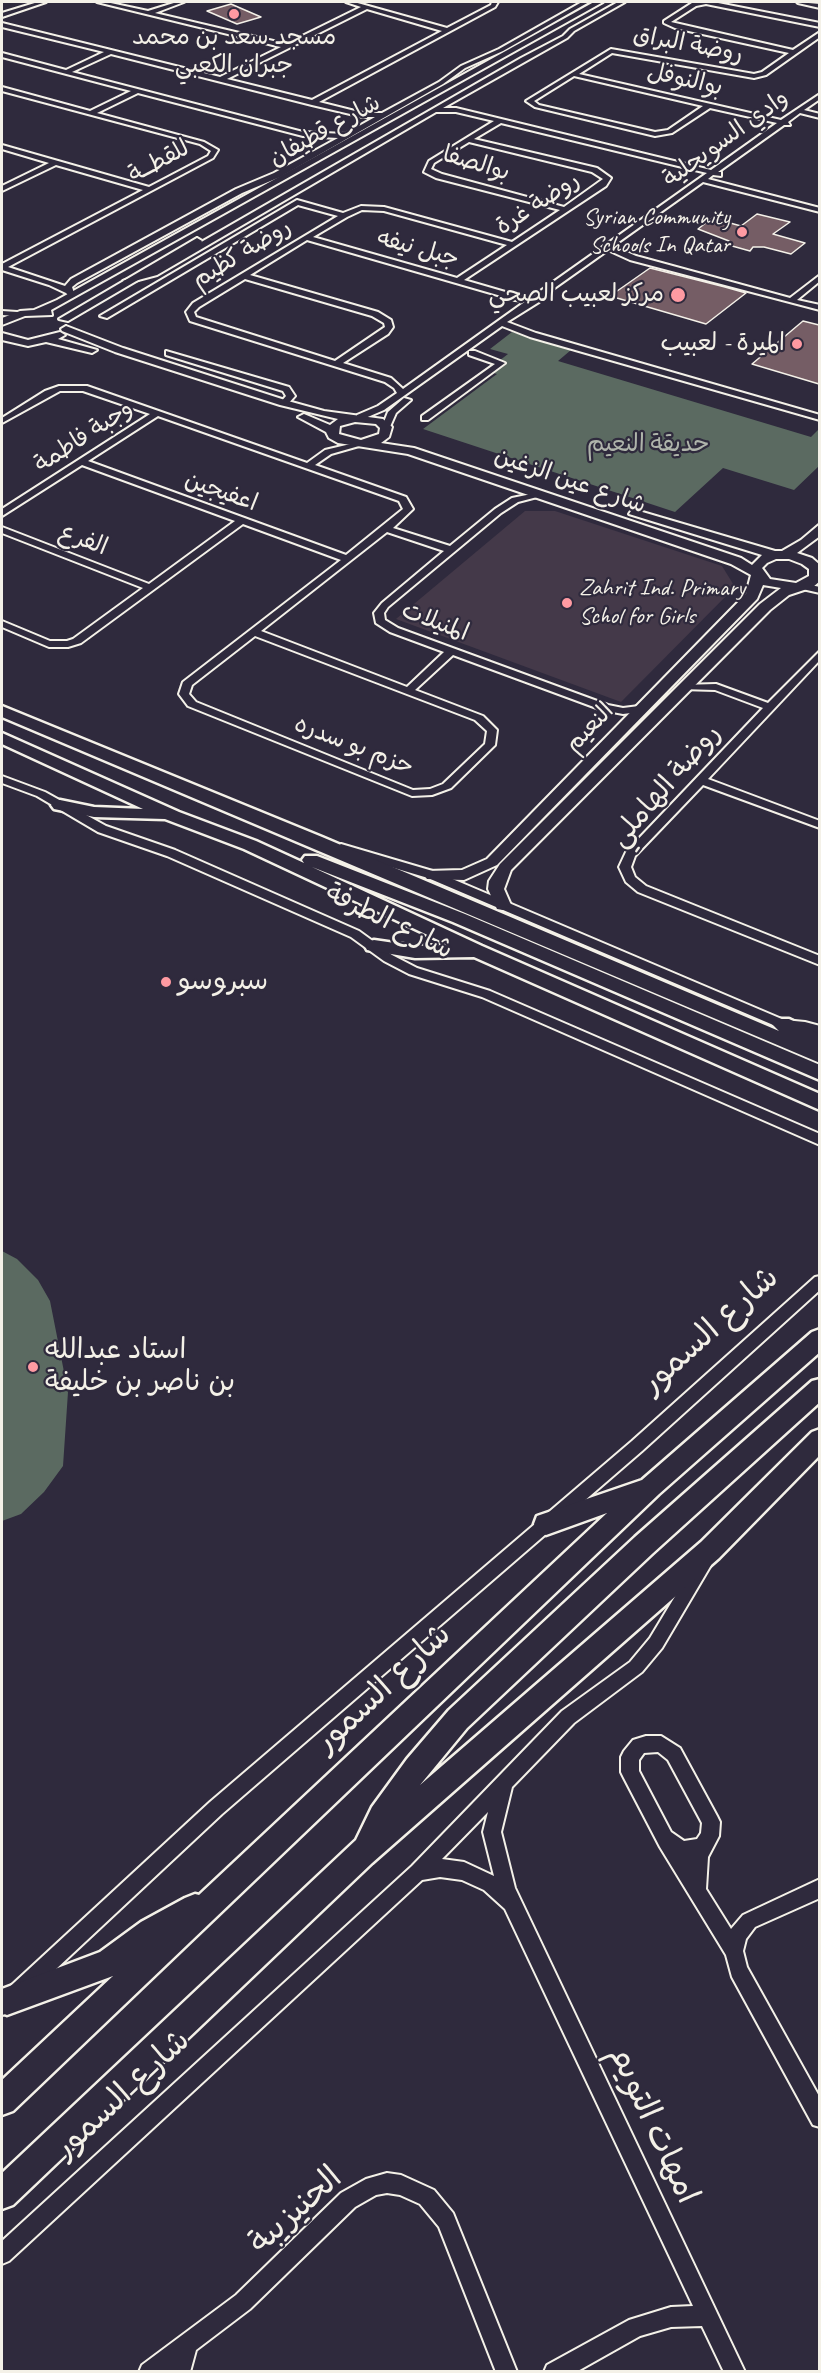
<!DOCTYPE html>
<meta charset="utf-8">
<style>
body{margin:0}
#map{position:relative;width:821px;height:2373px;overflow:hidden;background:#2f2a3d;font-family:Caveat,sans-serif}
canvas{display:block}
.frame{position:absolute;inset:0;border:3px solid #f4f1e8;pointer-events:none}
</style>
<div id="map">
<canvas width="821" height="2373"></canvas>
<div class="frame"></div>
</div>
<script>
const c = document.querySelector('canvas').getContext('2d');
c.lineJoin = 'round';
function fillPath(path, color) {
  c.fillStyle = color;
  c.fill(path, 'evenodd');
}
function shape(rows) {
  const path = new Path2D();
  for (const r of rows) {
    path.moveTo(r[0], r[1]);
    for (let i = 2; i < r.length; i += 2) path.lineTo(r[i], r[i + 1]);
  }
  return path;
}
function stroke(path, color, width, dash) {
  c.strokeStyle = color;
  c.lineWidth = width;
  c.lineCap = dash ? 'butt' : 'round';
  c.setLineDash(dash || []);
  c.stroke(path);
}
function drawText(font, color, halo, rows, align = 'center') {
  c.font = font + ' Caveat,"Playpen Sans Arabic",sans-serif';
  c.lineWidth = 4.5;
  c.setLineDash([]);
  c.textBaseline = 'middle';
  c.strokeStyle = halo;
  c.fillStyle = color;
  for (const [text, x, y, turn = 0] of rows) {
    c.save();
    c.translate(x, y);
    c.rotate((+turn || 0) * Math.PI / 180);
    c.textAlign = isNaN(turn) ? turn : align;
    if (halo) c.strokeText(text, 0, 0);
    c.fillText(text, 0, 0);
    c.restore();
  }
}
const built = shape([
 [525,511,555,511,722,566,735,587,621,702,396,619]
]);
const green = shape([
 [512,332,571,350,558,361,811,437,819,429,819,466,794,490,723,468,675,512,423,429,497,374,486,371,508,354,490,349],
 [2,1251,17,1259,38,1280,50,1301,68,1392,63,1466,44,1492,21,1514,2,1521]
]);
const building = shape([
 [231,4,261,17,237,24,207,11,231,4],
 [757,214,790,222,773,234,805,243,791,254,764,247,753,247,750,251,725,244,729,241,698,229,712,218,741,226,757,214],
 [650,268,725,287,746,293,706,324,610,296,650,268],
 [803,321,819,325,819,384,752,364,803,321]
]);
const street = shape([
 [38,2,46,2,2,17,2,13,38,2],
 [97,2,106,2,148,11,177,2,184,2,155,13,286,44,361,7,346,2,354,2,447,28,491,5,492,2,498,2,495,7,319,102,363,113,382,113,439,82,461,66,499,49,582,2,589,2,503,51,465,68,443,84,280,177,242,193,77,283,72,287,75,296,71,298,66,293,49,285,2,270,2,264,143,190,56,165,2,191,2,186,49,163,2,149,2,145,149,187,208,156,211,151,200,144,2,91,2,87,90,111,131,91,2,57,2,53,66,70,104,52,2,27,2,23,220,77,281,47,97,2],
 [367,9,442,31,312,100,227,79,367,9],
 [111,54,312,105,363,117,375,117,345,134,303,132,72,72,111,54],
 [138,93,303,136,338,138,274,173,236,189,71,279,65,286,8,267,213,158,218,150,204,142,97,113,138,93],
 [618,2,625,2,574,31,567,38,443,108,456,108,711,170,777,123,710,108,672,133,655,136,535,107,526,101,611,49,754,74,762,72,789,53,675,28,664,23,664,21,692,3,713,2,820,23,820,27,706,4,696,6,671,22,793,50,820,32,820,37,766,75,754,78,612,53,579,74,781,120,820,94,820,99,804,110,820,114,820,118,800,113,788,122,790,125,784,125,718,172,721,172,721,176,713,175,708,179,820,208,820,212,703,182,613,246,636,256,790,298,820,275,820,281,797,300,820,305,820,310,630,260,608,250,539,299,539,302,507,322,536,333,820,415,820,420,530,337,502,326,384,410,363,419,357,419,357,415,378,406,397,393,394,388,385,382,190,321,186,312,193,303,338,216,298,205,107,318,100,316,297,200,343,213,361,206,384,207,512,242,560,210,436,178,424,172,429,161,494,121,456,112,436,112,157,275,127,283,123,281,151,271,521,58,563,36,570,29,618,2],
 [574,76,703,106,668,130,655,132,539,105,534,101,574,76],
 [501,123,707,173,532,297,519,296,464,280,606,186,611,178,597,168,474,139,501,123],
 [469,142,592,172,603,179,564,207,442,174,431,169,434,163,469,142],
 [362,210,384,211,507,245,457,278,313,237,347,217,362,210],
 [307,240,515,300,526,301,403,389,391,378,343,363,388,334,393,327,391,320,378,312,250,275,307,240],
 [245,279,372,316,384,323,385,327,335,361,196,317,194,312,199,307,245,279],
 [797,2,820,4,820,8,798,3,797,2],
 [2,311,17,312,21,314,17,316,2,315,2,311],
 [166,351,289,387,295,396,287,405,281,405,280,403,286,396,283,391,166,355,166,351],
 [469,351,475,351,505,363,428,420,422,420,422,416,495,364,469,355,469,351],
 [59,386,87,386,307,463,325,450,359,442,359,446,331,454,315,465,406,497,413,509,393,528,450,546,495,509,512,498,541,492,541,496,518,502,501,513,388,607,384,613,385,620,398,628,608,705,623,708,639,706,644,709,639,712,623,714,602,710,453,655,415,690,483,716,497,730,495,745,451,788,432,795,412,796,188,706,179,694,183,682,341,560,243,524,81,643,68,647,49,647,2,627,2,621,50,641,67,641,73,639,143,588,2,533,2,527,149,584,235,521,82,465,2,516,2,509,150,414,83,391,60,391,2,423,2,418,45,391,59,386],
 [158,416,399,501,403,509,346,555,88,461,158,416],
 [387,532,444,551,382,603,374,613,376,623,390,632,444,652,407,687,261,631,387,532],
 [255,636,475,720,487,731,485,744,443,784,430,789,413,790,196,702,189,694,192,685,255,636],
 [404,398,411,400,396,413,389,429,383,429,382,427,388,412,404,398],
 [801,583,820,587,820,593,798,588,796,586,801,583],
 [820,651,820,660,708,779,820,821,820,828,703,785,635,856,631,867,635,877,646,886,820,956,820,965,638,892,626,882,619,867,626,852,763,708,715,690,681,689,681,685,716,684,768,703,820,651],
 [2,776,45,792,106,826,175,850,359,931,392,955,417,968,490,991,820,1134,820,1145,482,997,409,974,384,961,351,937,167,856,98,832,37,796,2,783,2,776],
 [341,844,436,872,784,1020,805,1022,820,1026,820,1035,804,1030,778,1027,428,878,337,851,335,848,341,844],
 [820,1276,820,1290,642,1451,222,1814,9,2013,2,2015,2,1994,210,1802,632,1441,815,1277,820,1276],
 [703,1558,709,1560,711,1565,662,1648,642,1672,574,1723,512,1787,501,1832,515,1888,745,2372,724,2372,702,2326,671,2327,640,2336,576,2372,544,2372,547,2365,629,2320,671,2307,693,2306,505,1909,484,1890,462,1880,440,1877,422,1880,9,2261,2,2264,2,2241,412,1866,562,1711,630,1662,650,1638,697,1560,703,1558],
 [488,1812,483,1832,494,1876,464,1862,442,1859,488,1812],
 [646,1736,661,1736,680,1748,717,1816,720,1822,719,1836,708,1857,706,1889,731,1929,743,1915,820,1879,820,1898,755,1927,746,1939,743,1951,747,1967,820,2098,820,2127,813,2125,732,1977,726,1955,660,1847,624,1778,621,1772,621,1757,624,1751,633,1740,646,1736],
 [658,1752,668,1760,702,1823,701,1833,697,1839,684,1841,671,1832,639,1771,639,1760,644,1753,658,1752],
 [387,2173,401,2175,434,2190,453,2213,517,2372,496,2372,439,2227,420,2204,400,2195,387,2193,376,2195,355,2207,250,2309,196,2350,190,2372,139,2372,142,2365,236,2295,341,2193,366,2179,387,2173]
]);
const secondary = shape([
 [594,2,603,2,51,310,52,315,25,316,2,325,2,318,20,311,34,310,57,300,594,2],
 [197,238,202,241,201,243,68,321,59,319,197,238],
 [66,326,123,348,288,401,324,411,383,419,392,427,389,437,381,443,414,448,741,558,752,565,762,555,629,514,631,511,639,511,775,551,782,551,801,540,820,524,820,536,797,553,812,558,820,565,820,581,813,587,789,595,770,610,511,870,504,889,511,905,503,910,497,909,488,889,489,881,500,864,760,604,781,588,763,585,757,599,497,865,464,880,427,879,424,875,427,871,462,870,487,859,746,594,751,575,731,564,408,454,338,443,329,438,326,432,298,417,304,414,330,425,338,419,280,405,115,352,62,331,61,329,66,326],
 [355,422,376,424,380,428,379,434,361,440,339,434,340,426,355,422],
 [776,559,789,559,802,564,809,569,809,576,796,583,770,579,762,568,767,563,776,559],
 [60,332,65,335,58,339,97,350,92,353,46,342,28,346,2,340,2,333,28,340,60,332]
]);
const primary = shape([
 [2,706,322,837,779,1031,772,1024,775,1019,789,1019,820,1034,820,1063,2,717,2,706],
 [2,733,179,812,256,841,304,863,302,860,305,856,317,856,465,914,820,1065,820,1080,453,922,312,867,482,946,820,1094,820,1110,474,957,415,958,367,950,365,946,367,942,374,940,415,946,449,945,244,849,165,819,94,817,54,809,51,805,54,801,60,800,94,807,143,809,2,744,2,733],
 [820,1329,820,1352,659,1494,13,2111,2,2115,2,2080,113,1976,7,2015,2,2013,2,1989,100,1952,141,1922,185,1898,195,1894,199,1895,607,1513,546,1535,537,1532,534,1524,537,1516,642,1480,812,1332,820,1329],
 [820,1379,820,1402,653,1553,467,1728,420,1785,701,1542,812,1432,820,1429,820,1455,719,1558,372,1863,13,2205,2,2209,2,2173,356,1840,372,1807,407,1759,449,1710,635,1537,812,1381,820,1379]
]);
const markers = [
 [234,14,6,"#ff9aa2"],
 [742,232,6,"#ff9aa2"],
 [678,295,8,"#ff9aa2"],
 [797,344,6,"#ff9aa2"],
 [567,603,6,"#ff9aa2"],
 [166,982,6,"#ff9aa2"],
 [33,1367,6,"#ff9aa2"]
];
const farPoinames = [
 ["مسجد سعد بن محمد",234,38,"center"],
 ["جبران الكعبي",234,66,"center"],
 ["Syrian Community",730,218],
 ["Schools In Qatar",730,246],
 ["مركز لعبيب الصحي",664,295],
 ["الميرة - لعبيب",785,344],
 ["Zahrit Ind. Primary",579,589,"left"],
 ["Schol for Girls",579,617,"left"]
];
const farStreetnames = [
 ["روضة البراق",688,45,11],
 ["بوالنوفل",685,80,13],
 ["شارع قطيفان",325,131,-29],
 ["وادي السويحلية",726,139,-36],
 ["للقطــة",159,162,-28],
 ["بوالصفا",476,164,17],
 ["روضة غرة",538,204,-33],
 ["جبل نيفه",418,249,16],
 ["روضة كظيم",242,254,-31],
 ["وجبة فاطمة",84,437,-33],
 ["شارع عين الزغين",570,481,19],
 ["اعفيجين",221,492,20],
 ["الفرع",83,540,21],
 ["المنيلات",435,622,21],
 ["النعيم",590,728,-46],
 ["حزم بو سدره",354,746,21]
];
const farParknames = [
 ["حديقة النعيم",648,445]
];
const streetNames = [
 ["روضة الهاملي",666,786,-49],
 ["شارع الطرفة",389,922,26]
];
const poiNames = [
 ["سبروسو",178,982],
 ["استاد عبدالله",45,1351],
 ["بن ناصر بن خليفة",45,1383]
];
const nearStreetnames = [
 ["شارع السمور",710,1331,-42],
 ["شارع السمور",383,1689,-43],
 ["شارع السمور",122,2095,-43],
 ["امهات التويم",653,2125,65],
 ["الحنيزيبة",296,2211,-42]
];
fillPath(built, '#443949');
fillPath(green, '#5b6a61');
fillPath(building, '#755d65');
stroke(building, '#f4f1e8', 1.5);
stroke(street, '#f4f1e8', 4);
stroke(secondary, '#f4f1e8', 4);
stroke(primary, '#f4f1e8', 5);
fillPath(street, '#2f2a3d');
fillPath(secondary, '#2f2a3d');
fillPath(primary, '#2f2a3d');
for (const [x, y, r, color] of markers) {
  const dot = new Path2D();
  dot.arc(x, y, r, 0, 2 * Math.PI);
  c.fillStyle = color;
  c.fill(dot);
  stroke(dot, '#2f2a3d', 2);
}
drawText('24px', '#f4f1e8', '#2f2a3d', farPoinames, 'right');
drawText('24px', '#f4f1e8', '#2f2a3d', farStreetnames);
drawText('24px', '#afb4ab', '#2f2a3d', farParknames);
drawText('28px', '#f4f1e8', '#2f2a3d', streetNames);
drawText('28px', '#f4f1e8', '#2f2a3d', poiNames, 'left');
drawText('33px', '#f4f1e8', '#2f2a3d', nearStreetnames);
</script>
